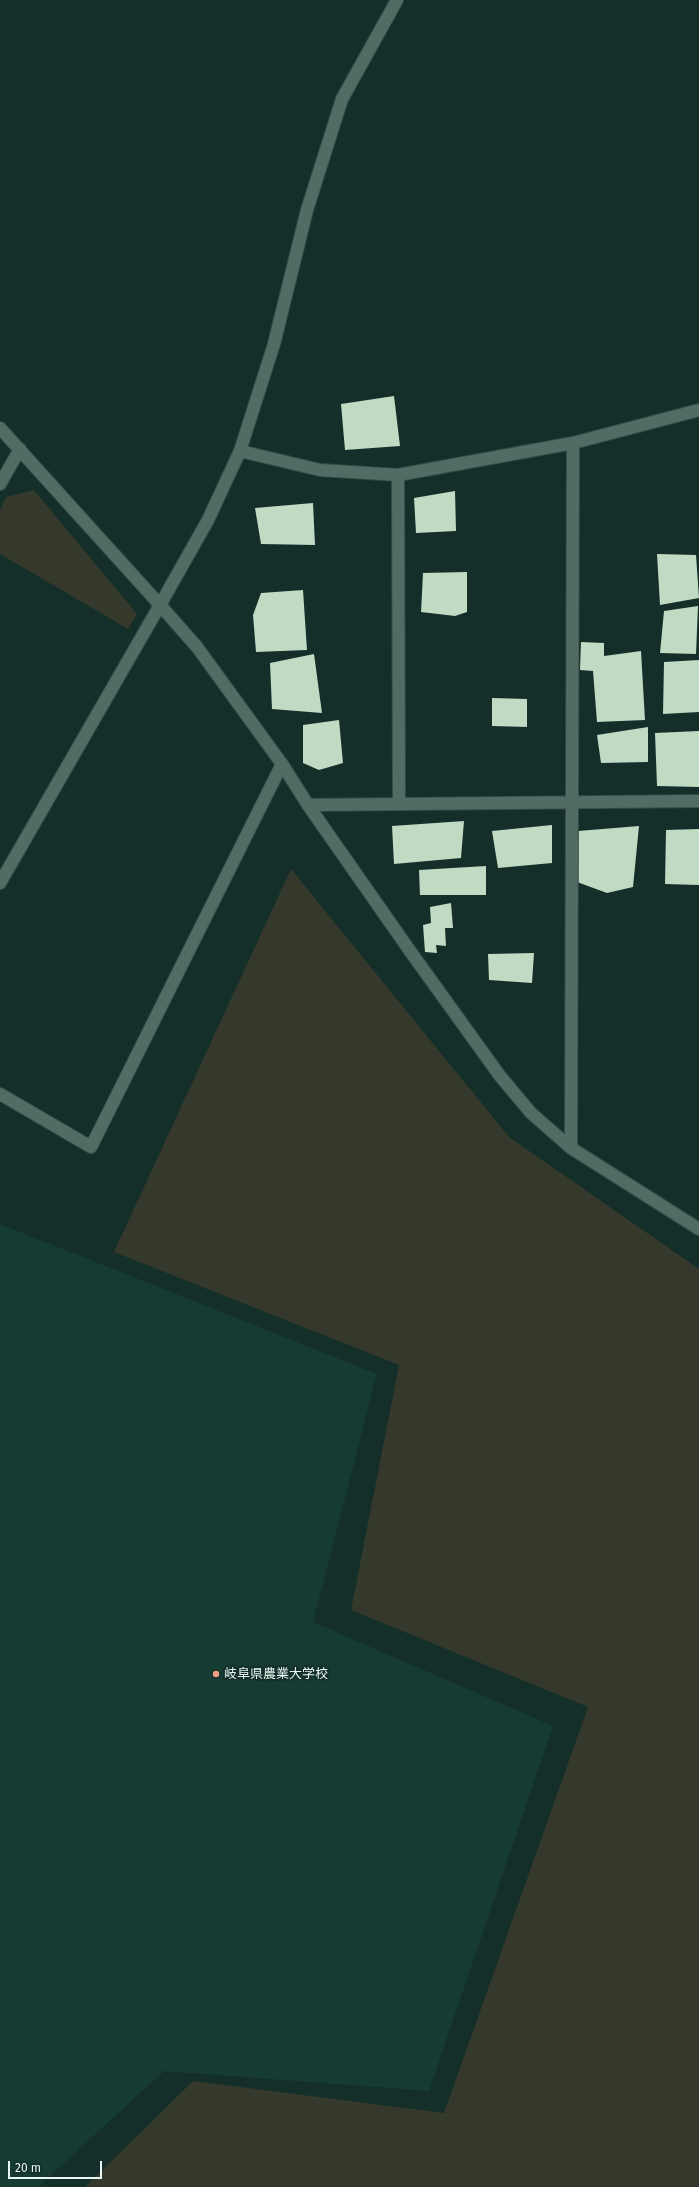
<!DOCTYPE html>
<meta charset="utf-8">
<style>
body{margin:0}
#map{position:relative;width:699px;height:2187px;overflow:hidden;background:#142f29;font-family:"Fira Sans",sans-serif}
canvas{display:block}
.scale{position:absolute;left:8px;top:2161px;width:94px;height:18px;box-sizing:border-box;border:2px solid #e8f7f3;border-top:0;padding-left:5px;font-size:12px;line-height:14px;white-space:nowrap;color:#e8f7f3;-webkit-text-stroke:3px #142f29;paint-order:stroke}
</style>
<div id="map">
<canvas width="699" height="2187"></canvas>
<div class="scale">20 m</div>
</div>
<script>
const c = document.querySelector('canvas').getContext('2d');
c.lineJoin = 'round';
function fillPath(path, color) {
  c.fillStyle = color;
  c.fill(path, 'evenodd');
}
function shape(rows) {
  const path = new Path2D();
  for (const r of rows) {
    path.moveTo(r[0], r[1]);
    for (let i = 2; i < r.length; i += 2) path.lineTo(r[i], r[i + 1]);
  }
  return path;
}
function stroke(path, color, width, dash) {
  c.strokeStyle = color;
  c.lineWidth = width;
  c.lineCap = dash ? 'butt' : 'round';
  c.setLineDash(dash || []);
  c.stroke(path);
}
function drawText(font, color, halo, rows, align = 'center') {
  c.font = font + ' "Fira Sans","Noto Sans JP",sans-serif';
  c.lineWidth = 4;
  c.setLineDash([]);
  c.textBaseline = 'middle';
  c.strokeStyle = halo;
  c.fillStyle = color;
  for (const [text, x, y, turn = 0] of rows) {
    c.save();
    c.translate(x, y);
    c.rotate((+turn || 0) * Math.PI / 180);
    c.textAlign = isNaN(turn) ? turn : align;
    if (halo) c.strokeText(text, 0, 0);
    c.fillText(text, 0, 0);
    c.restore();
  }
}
const built = shape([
 [0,1224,377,1374,313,1622,553,1726,429,2091,164,2071,38,2187,0,2187]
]);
const green = shape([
 [34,490,137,614,128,629,0,554,0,510,6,497],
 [291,869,509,1137,699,1269,699,2187,85,2187,193,2081,444,2113,588,1707,351,1610,399,1365,114,1252]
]);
const building = shape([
 [394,396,400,446,345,450,341,404],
 [455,491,456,531,416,533,414,498],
 [313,503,315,545,261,544,255,508],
 [657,554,696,555,699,598,660,605],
 [467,572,467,612,455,616,421,612,423,573],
 [303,590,307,650,256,652,253,615,261,593],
 [698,606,696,654,660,653,664,611],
 [581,642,604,643,604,656,641,651,645,720,597,722,593,671,580,670],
 [314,654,322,713,272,709,270,663],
 [699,660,699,712,663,714,664,662],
 [492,698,527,699,527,727,492,726],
 [339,720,343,763,319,770,303,763,303,725],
 [648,727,648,762,601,763,597,735],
 [699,731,699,787,657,786,655,733],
 [464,821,461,858,394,864,392,826],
 [552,825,552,863,498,868,492,831],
 [639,826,633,887,607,893,577,882,578,831],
 [699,829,699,885,665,884,666,830],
 [486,866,486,895,420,895,419,870],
 [451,903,453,928,445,928,446,946,436,945,437,953,425,952,423,925,431,923,430,907],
 [534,953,532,983,489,980,488,954]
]);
const street = shape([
 [240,451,320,470,398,475,573,443,699,410],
 [398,475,399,803],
 [0,484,20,449],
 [308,805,699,801],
 [0,883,160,605,197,647,282,764,308,805,410,951,500,1076,531,1113,571,1148,699,1229],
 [0,1094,91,1147,282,764],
 [571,1148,573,443]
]);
const secondary = shape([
 [0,428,160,605,208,520,240,451,274,344,307,210,342,99,397,0]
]);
const markers = [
 [216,1674,4,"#f39f83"]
];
const poiNames = [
 ["岐阜県農業大学校",224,1674]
];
fillPath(built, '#153b33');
fillPath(green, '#35392b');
fillPath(building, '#c0dac4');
stroke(street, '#384d47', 14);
stroke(secondary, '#384d47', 14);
stroke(street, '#506c65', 12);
stroke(secondary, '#506c65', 12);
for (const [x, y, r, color] of markers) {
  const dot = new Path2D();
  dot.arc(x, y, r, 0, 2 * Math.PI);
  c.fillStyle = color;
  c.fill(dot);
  stroke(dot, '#142f29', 1.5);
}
drawText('13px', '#e8f7f3', '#142f29', poiNames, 'left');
</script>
